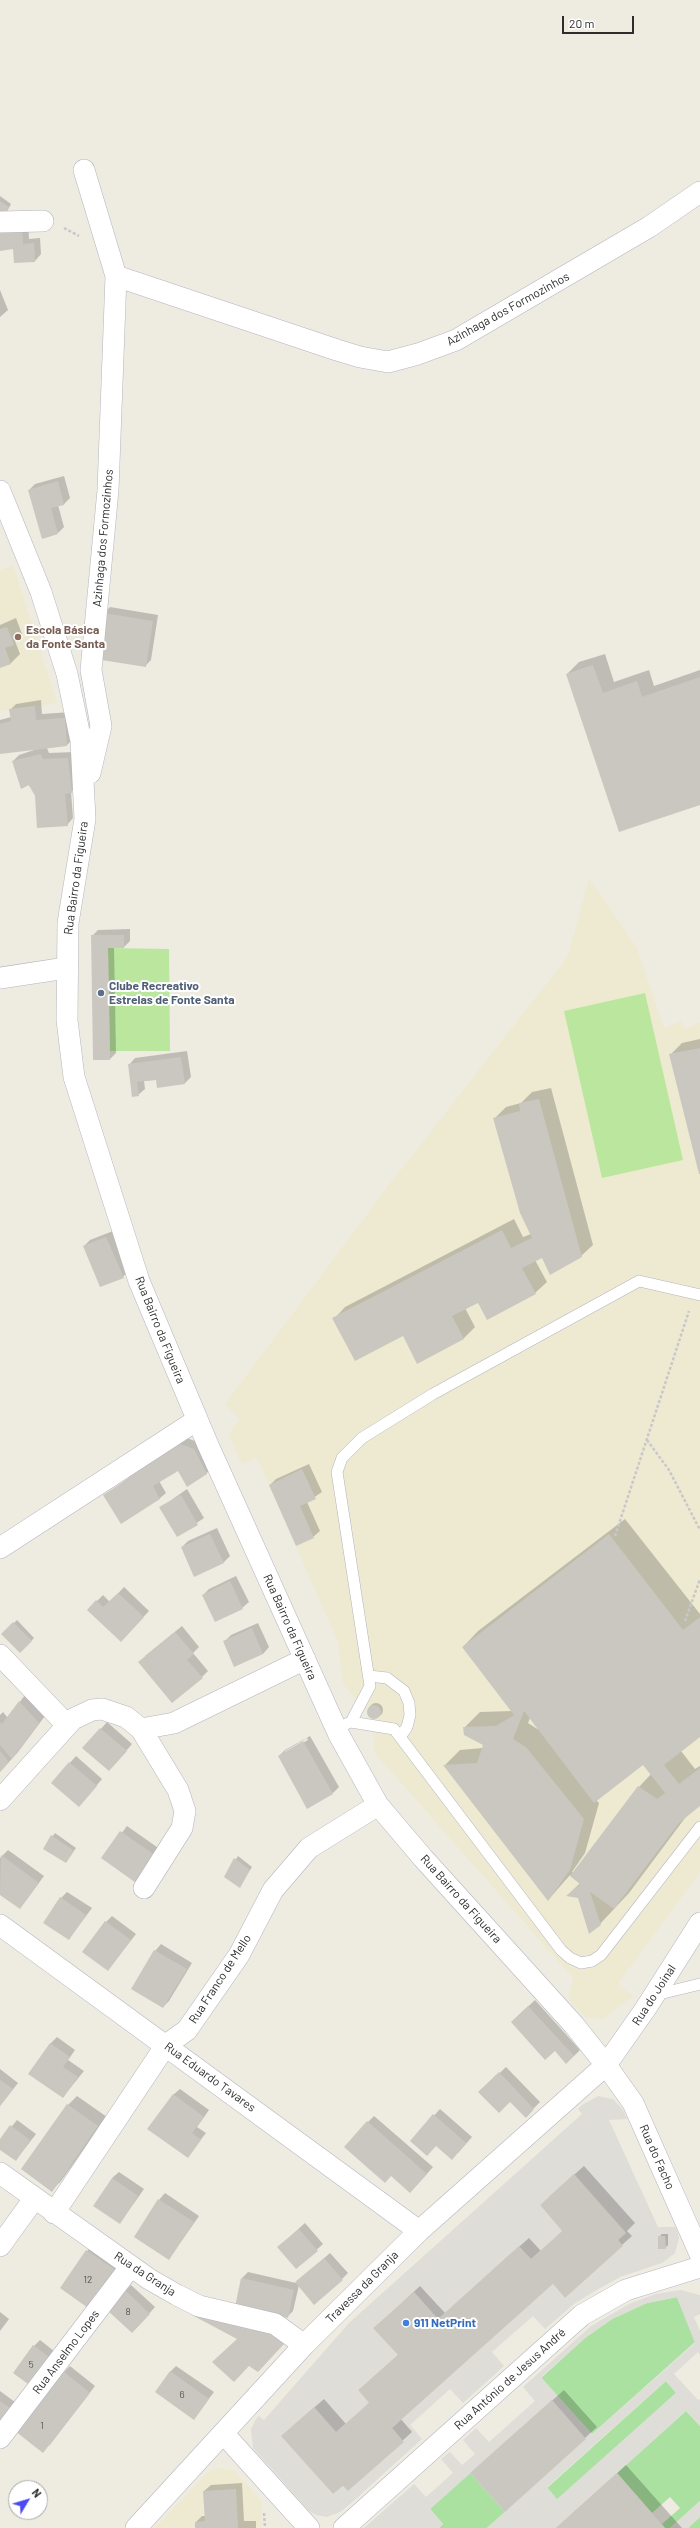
<!DOCTYPE html>
<meta charset="utf-8">
<style>
body{margin:0}
#map{position:relative;width:700px;height:2528px;overflow:hidden;background:#eeebe1;font-family:Barlow,sans-serif}
canvas{display:block}
.north{position:absolute;left:8px;top:2480px;width:40px;height:40px;box-sizing:border-box;background:#fff;border:1px solid #ababab;border-radius:50%;rotate:52deg;font-size:11px;font-weight:700;line-height:16px;text-align:center;color:#2d2d2d}
.north::after{content:'';display:block;margin:auto;width:14px;height:18px;background:#4c4bf1;clip-path:polygon(50% 0,100% 100%,50% 72%,0 100%)}
.scale{position:absolute;left:562px;top:16px;width:72px;height:18px;box-sizing:border-box;border:2px solid #2d2d2d;border-top:0;padding-left:5px;font-size:12px;line-height:14px;white-space:nowrap;color:#2d2d2d;-webkit-text-stroke:3px #fff;paint-order:stroke}
</style>
<div id="map">
<canvas width="700" height="2528"></canvas>
<div class="north">N</div>
<div class="scale">20 m</div>
</div>
<script>
const c = document.querySelector('canvas').getContext('2d');
c.lineJoin = 'round';
function fillPath(path, color) {
  c.fillStyle = color;
  c.fill(path, 'evenodd');
}
function shape(rows) {
  const path = new Path2D();
  for (const r of rows) {
    if (r.length === 3) {
      path.moveTo(r[0] + r[2], r[1]);
      path.arc(r[0], r[1], r[2], 0, 2 * Math.PI);
      continue;
    }
    path.moveTo(r[0], r[1]);
    for (let i = 2; i < r.length; i += 2) path.lineTo(r[i], r[i + 1]);
  }
  return path;
}
function stroke(path, color, width, dash) {
  c.strokeStyle = color;
  c.lineWidth = width;
  c.lineCap = dash ? 'butt' : 'round';
  c.setLineDash(dash || []);
  c.stroke(path);
}
function drawText(font, color, halo, rows, align = 'center') {
  c.font = font + ' Barlow,sans-serif';
  c.lineWidth = 4;
  c.setLineDash([]);
  c.textBaseline = 'middle';
  c.strokeStyle = halo;
  c.fillStyle = color;
  for (const [text, x, y, turn = 0] of rows) {
    c.save();
    c.translate(x, y);
    c.rotate((+turn || 0) * Math.PI / 180);
    c.textAlign = isNaN(turn) ? turn : align;
    if (halo) c.strokeText(text, 0, 0);
    c.fillText(text, 0, 0);
    c.restore();
  }
}
const education = shape([
 [13,565,57,703,0,711,0,570],
 [589,878,637,948,664,1028,681,1021,685,1029,700,1022,700,1872,618,1984,633,1996,603,2019,586,2018,568,1999,573,1978,374,1752,372,1719,343,1684,338,1642,257,1458,242,1464,228,1435,240,1419,225,1404,392,1181,568,956],
 [217,2468,233,2470,261,2500,262,2528,155,2528,207,2473]
]);
const green = shape([
 [677,2297,695,2342,592,2434,541,2378,585,2338,612,2319,647,2303],
 [666,2381,676,2393,557,2500,547,2488],
 [686,2411,700,2426,700,2501,670,2528,665,2528,662,2524,680,2508,670,2497,652,2513,617,2473],
 [470,2473,505,2512,487,2528,439,2528,443,2524,430,2509],
 [700,2517,700,2528,688,2528]
]);
const pitch = shape([
 [108,948,169,949,170,1051,110,1051],
 [645,993,683,1160,602,1178,564,1011]
]);
const plaza = shape([
 [598,2096,613,2099,623,2110,627,2119,609,2120,658,2227,676,2227,679,2238,675,2253,662,2263,620,2277,595,2291,574,2304,545,2329,533,2316,492,2352,504,2366,463,2403,450,2389,410,2425,422,2439,350,2504,340,2512,327,2517,316,2515,309,2511,253,2448,251,2429,256,2419,259,2416,264,2420,349,2323,582,2114,578,2109,582,2105],
 [574,2175,626,2233,618,2240,623,2246,565,2298,553,2284,392,2428,404,2442,348,2491,343,2486,333,2494,282,2436,314,2407,336,2432,369,2403,358,2390,398,2355,374,2327,414,2292,438,2319,519,2247,531,2259,562,2231,540,2205],
 [665,2236,666,2249,658,2249,658,2237],
 [681,2290,700,2295,700,2314,694,2317,700,2331,700,2355,698,2352,674,2374,698,2400,700,2399,700,2426,686,2411,556,2528,487,2528,586,2439,552,2401,430,2509,443,2524,439,2528,364,2528,414,2484,426,2497,453,2473,441,2459,450,2452,462,2465,475,2454,463,2440,476,2428,489,2442,535,2401,523,2387,591,2326,631,2303,656,2294],
 [677,2297,695,2343,592,2434,541,2377,585,2338,612,2319,647,2303],
 [666,2381,676,2393,557,2499,547,2487],
 [700,2501,700,2517,688,2528,670,2528]
]);
const shadow = shape([
 [0,196,11,204,4,217,0,220],
 [28,221,29,239,40,238,41,254,35,261,15,262,14,248,0,250],
 [0,290,8,310,0,317],
 [64,476,70,498,64,504,58,505,64,527,58,533,29,490,35,484],
 [110,607,158,615,151,660,145,666,104,613],
 [16,618,22,634,15,641,20,654,11,663,0,667,0,625],
 [605,654,614,682,649,670,654,686,700,670,700,803,567,674,579,662],
 [41,700,42,714,71,712,73,739,67,745,47,748,49,753,74,752,77,786,71,792,73,818,67,825,36,796,13,761,19,755,37,749,0,753,0,720,11,717,10,710,16,704],
 [130,929,130,941,124,947,114,947,116,1053,110,1059,92,936,98,930],
 [700,1039,700,1172,670,1055,682,1043],
 [187,1051,191,1077,185,1083,157,1079,144,1081,145,1089,138,1095,129,1065,135,1058],
 [551,1088,593,1245,581,1256,543,1256,535,1260,547,1282,535,1293,478,1302,465,1308,475,1327,464,1338,403,1335,334,1319,345,1307,514,1219,523,1237,531,1234,494,1119,506,1107,521,1103,532,1092],
 [113,1231,129,1270,123,1277,84,1246,90,1240],
 [187,1438,200,1443,212,1467,206,1474,179,1469,159,1481,166,1493,159,1499,104,1495],
 [309,1464,322,1492,307,1502,320,1531,313,1537,296,1544,270,1485,276,1479],
 [187,1489,204,1518,177,1536,160,1508],
 [625,1519,700,1614,700,1736,681,1751,695,1769,700,1766,700,1805,688,1814,629,1893,600,1924,579,1897,568,1895,580,1883,570,1875,549,1899,445,1765,460,1750,483,1748,484,1744,464,1728,480,1712,512,1711,463,1647,478,1631],
 [530,1718,539,1730,528,1723],
 [643,1764,651,1774,639,1787,574,1873,572,1872,585,1853,599,1803,596,1800],
 [217,1528,230,1556,224,1562,195,1575,182,1547,188,1541],
 [236,1576,249,1602,242,1608,203,1595,209,1589],
 [124,1587,149,1611,121,1641,88,1610,103,1595,110,1602],
 [17,1620,34,1638,20,1652,3,1634],
 [258,1623,269,1647,263,1654,225,1641,231,1635],
 [182,1626,199,1647,193,1653,208,1671,202,1677,145,1656],
 [25,1695,45,1716,18,1752,0,1772,0,1715,3,1712,8,1718],
 [376,1710,7],
 [107,1722,132,1744,115,1764,84,1748],
 [310,1736,339,1787,333,1793,279,1756,285,1750],
 [307,1738,308,1740,285,1753,285,1751],
 [76,1756,102,1779,85,1799,52,1783],
 [127,1826,164,1852,145,1878,103,1858],
 [55,1833,76,1848,66,1862,44,1848],
 [8,1850,44,1876,20,1908,0,1893,0,1858],
 [238,1856,252,1867,239,1887,225,1877],
 [67,1892,92,1908,69,1939,61,1898],
 [112,1916,136,1934,108,1970,106,1922],
 [161,1944,192,1963,169,2001,163,2007,133,1989,155,1951],
 [535,2000,580,2050,574,2056,555,2050,518,2016],
 [57,2037,75,2050,68,2060,84,2071,63,2097,50,2044],
 [506,2067,540,2102,526,2116,510,2100,480,2092],
 [0,2069,18,2083,0,2106],
 [180,2089,209,2110,197,2127,206,2133,187,2157,173,2095],
 [77,2096,107,2117,61,2181,52,2190,68,2105],
 [440,2109,472,2137,458,2153,436,2145,411,2141],
 [374,2116,433,2167,416,2186,391,2175,368,2122],
 [17,2120,36,2134,16,2160,0,2149,0,2141],
 [584,2166,635,2223,627,2231,632,2236,565,2296,553,2282,400,2418,412,2432,348,2490,292,2427,324,2399,346,2424,370,2402,369,2381,399,2354,381,2322,420,2286,445,2313,529,2238,541,2251,563,2231,550,2196],
 [119,2172,144,2189,120,2223,112,2178],
 [165,2193,199,2216,169,2259,159,2200],
 [305,2223,323,2244,296,2268,285,2241],
 [662,2234,668,2234,668,2245,665,2248,659,2237],
 [93,2245,123,2265,91,2309,87,2251],
 [330,2253,348,2273,342,2279,299,2285,293,2311,287,2317,242,2278,248,2272,296,2283],
 [131,2285,155,2307,138,2326,125,2291],
 [0,2312,9,2319,0,2331],
 [196,2313,289,2338,257,2371,250,2364,214,2362,239,2338,193,2315],
 [40,2340,54,2351,34,2377,34,2346],
 [70,2366,95,2386,49,2446,64,2372],
 [176,2366,214,2392,194,2418,170,2372],
 [564,2390,597,2427,505,2511,483,2462],
 [0,2391,15,2402,0,2422],
 [626,2465,682,2528,556,2528],
 [242,2483,244,2521,256,2521,256,2528,196,2528,196,2522,202,2516,206,2516,204,2491,211,2485]
]);
const building = shape([
 [0,201,9,207,2,221,0,221],
 [22,227,23,244,34,243,35,262,14,263,13,249,0,251,0,228],
 [58,481,64,505,51,508,58,534,42,539,28,490],
 [103,613,153,621,146,667,95,659],
 [7,627,14,645,5,648,11,664,0,668,0,629],
 [593,665,603,693,637,681,642,697,700,677,700,805,619,832,566,674],
 [35,706,36,720,65,718,67,746,0,754,0,724,11,721,9,709],
 [41,754,43,759,68,758,72,793,65,794,68,826,37,828,35,796,29,785,21,789,12,761],
 [91,935,124,935,124,948,108,948,110,1060,93,1060],
 [700,1048,700,1174,699,1174,669,1054],
 [181,1057,185,1084,157,1088,156,1080,137,1082,139,1096,132,1097,128,1064],
 [539,1099,582,1257,550,1275,542,1258,522,1268,536,1294,487,1320,478,1303,452,1316,464,1339,417,1364,403,1336,355,1361,332,1318,502,1230,511,1248,532,1238,520,1213,493,1118,520,1111,519,1103],
 [106,1237,124,1278,100,1287,83,1246],
 [180,1444,194,1449,207,1474,187,1487,178,1471,153,1486,160,1499,121,1524,103,1495,129,1479,128,1474],
 [302,1469,316,1499,300,1506,314,1538,296,1546,269,1485],
 [181,1495,198,1525,177,1537,159,1507],
 [210,1534,224,1563,194,1577,181,1547],
 [609,1534,683,1630,700,1617,700,1737,664,1765,679,1784,700,1768,700,1806,679,1823,614,1909,590,1892,601,1925,589,1934,578,1898,566,1896,580,1884,570,1876,638,1786,657,1799,665,1793,643,1765,594,1803,524,1711,513,1739,526,1747,584,1819,570,1870,548,1901,443,1765,477,1763,483,1745,464,1735,463,1727,496,1726,514,1715,462,1647],
 [230,1581,243,1609,215,1622,202,1595],
 [118,1593,144,1617,121,1642,87,1610,96,1600,103,1607],
 [13,1622,32,1641,20,1653,1,1634],
 [252,1628,263,1654,234,1667,223,1641],
 [175,1632,194,1654,187,1660,203,1678,172,1703,138,1662],
 [19,1701,39,1723,12,1759,0,1745,0,1722,2,1724],
 [374,1712,7],
 [100,1728,127,1751,109,1771,82,1748],
 [303,1741,333,1794,307,1809,278,1756],
 [0,1751,9,1762,0,1772],
 [69,1762,97,1786,79,1807,51,1783],
 [120,1831,159,1858,139,1885,101,1858],
 [51,1835,74,1851,66,1863,43,1849],
 [1,1855,39,1883,20,1909,0,1895],
 [234,1858,250,1870,240,1888,224,1877],
 [60,1897,86,1915,69,1940,43,1923],
 [105,1921,131,1940,108,1971,82,1952],
 [154,1950,187,1969,163,2008,131,1989],
 [528,2006,574,2056,566,2064,555,2051,545,2060,511,2022],
 [50,2043,70,2057,63,2067,78,2077,63,2098,28,2074],
 [499,2072,534,2109,526,2118,510,2102,499,2113,478,2092],
 [0,2080,13,2089,0,2106],
 [173,2094,204,2117,192,2133,201,2140,188,2158,147,2129],
 [67,2104,98,2126,52,2192,21,2169],
 [433,2114,466,2143,452,2160,436,2146,427,2156,410,2141],
 [367,2121,427,2174,410,2193,391,2176,385,2183,344,2147],
 [10,2125,30,2140,16,2161,0,2150,0,2139],
 [574,2174,626,2233,618,2240,623,2246,565,2298,553,2284,392,2428,404,2442,348,2491,343,2486,333,2494,281,2436,314,2407,336,2432,369,2403,358,2390,398,2355,373,2328,414,2292,438,2319,519,2246,531,2259,562,2231,540,2205],
 [112,2178,138,2196,120,2224,93,2206],
 [158,2199,194,2222,169,2260,134,2237],
 [299,2229,318,2251,296,2269,277,2247],
 [658,2236,665,2236,666,2249,658,2249],
 [86,2250,117,2271,91,2310,60,2288],
 [324,2258,343,2280,314,2305,295,2282],
 [241,2278,294,2290,288,2318,235,2307],
 [125,2290,150,2314,132,2333,107,2310],
 [192,2315,220,2317,267,2330,284,2344,258,2372,249,2366,234,2382,212,2362,237,2339],
 [33,2345,49,2357,28,2384,13,2373],
 [63,2371,90,2393,43,2453,15,2431],
 [170,2371,209,2399,194,2420,155,2392],
 [552,2400,586,2439,505,2512,470,2473],
 [0,2401,10,2408,0,2421],
 [617,2473,665,2528,556,2528],
 [236,2489,238,2528,195,2528,195,2522,205,2521,203,2491]
]);
const path = shape([
 [64,228,79,236],
 [647,1440,669,1470,700,1530],
 [615,1536,689,1311],
 [685,1621,700,1579],
 [264,2513,265,2528]
]);
const lane = shape([
 [369,1676,387,1678,404,1691,409,1703,410,1715,407,1727,400,1737],
 [351,1722,370,1686,337,1472,342,1458,362,1438,433,1394,639,1281,700,1295],
 [346,1724,351,1722,394,1729,561,1950,570,1958,581,1963,592,1961,601,1955,700,1827],
 [655,1995,700,1984]
]);
const street = shape([
 [84,170,116,276,108,490,91,670,101,726,90,773],
 [0,222,43,221],
 [116,276,337,350,360,357,388,362,418,354,456,340,649,227,700,192],
 [0,491,41,592,67,674,81,741,85,819,68,923,67,1020,74,1077,139,1281,208,1445,339,1735,378,1805,423,1858,574,2025,606,2065,633,2103,700,2254],
 [0,978,66,968],
 [0,1548,197,1420],
 [0,1655,66,1724],
 [141,1729,174,1723,305,1659],
 [0,1800,73,1719,92,1710,102,1709,126,1717,141,1729,178,1790,185,1811,182,1828,144,1888],
 [0,1925,419,2231],
 [0,2173,149,2279,177,2295,199,2306,275,2324,304,2345],
 [54,2213,166,2045,187,2030,239,1955,273,1890,309,1848,378,1805],
 [0,2246,34,2199],
 [223,2433,309,2528],
 [0,2438,131,2266],
 [136,2528,304,2345,419,2231,606,2065,646,2008,700,1923],
 [344,2528,582,2315,626,2290,700,2267]
]);
const markers = [
 [18,637,4,"#8d6e63"],
 [101,993,4,"#5c6f8a"],
 [406,2323,4,"#3f7fe0"]
];
const numberNames = [
 ["12",88,2280],
 ["8",128,2312],
 ["5",31,2365],
 ["6",182,2395],
 ["1",42,2426]
];
const streetNames = [
 ["Azinhaga dos Formozinhos",508,309,-29],
 ["Azinhaga dos Formozinhos",103,538,-85],
 ["Rua Bairro da Figueira",76,878,-82],
 ["Rua Bairro da Figueira",160,1330,68],
 ["Rua Bairro da Figueira",290,1627,66],
 ["Rua Bairro da Figueira",461,1899,48],
 ["Rua Franco de Mello",220,1979,-57],
 ["Rua do Joinal",654,1995,-57],
 ["Rua Eduardo Tavares",210,2077,36],
 ["Rua do Facho",657,2157,66],
 ["Rua da Granja",145,2274,33],
 ["Travessa da Granja",362,2287,-45],
 ["Rua Anselmo Lopes",66,2352,-53],
 ["Rua António de Jesus André",510,2379,-42]
];
const educationNames = [
 ["Escola Básica",26,630],
 ["da Fonte Santa",26,644]
];
const serviceNames = [
 ["Clube Recreativo",109,986],
 ["Estrelas de Fonte Santa",109,1000]
];
const shopNames = [
 ["911 NetPrint",414,2323]
];
fillPath(education, '#eeead2');
fillPath(green, '#aae1a1');
fillPath(pitch, '#bae79d');
fillPath(plaza, '#deddd7');
fillPath(shadow, '#0003');
fillPath(building, '#cac7c0');
stroke(lane, '#b4b4bf', 12);
stroke(street, '#b4b4bf', 22);
stroke(path, '#c8c8c8', 2.5, [3, 2]);
stroke(lane, '#fff', 11);
stroke(street, '#fff', 21);
for (const [x, y, r, color] of markers) {
  const dot = new Path2D();
  dot.arc(x, y, r, 0, 2 * Math.PI);
  c.fillStyle = color;
  c.fill(dot);
  stroke(dot, '#fff', 1.5);
}
drawText('10px', '#545452', null, numberNames);
drawText('12px', '#2d2d2d', '#fff', streetNames);
drawText('bold 12px', '#785e54', '#fff', educationNames, 'left');
drawText('bold 12px', '#4e5e75', '#fff', serviceNames, 'left');
drawText('bold 12px', '#366cbe', '#fff', shopNames, 'left');
</script>
